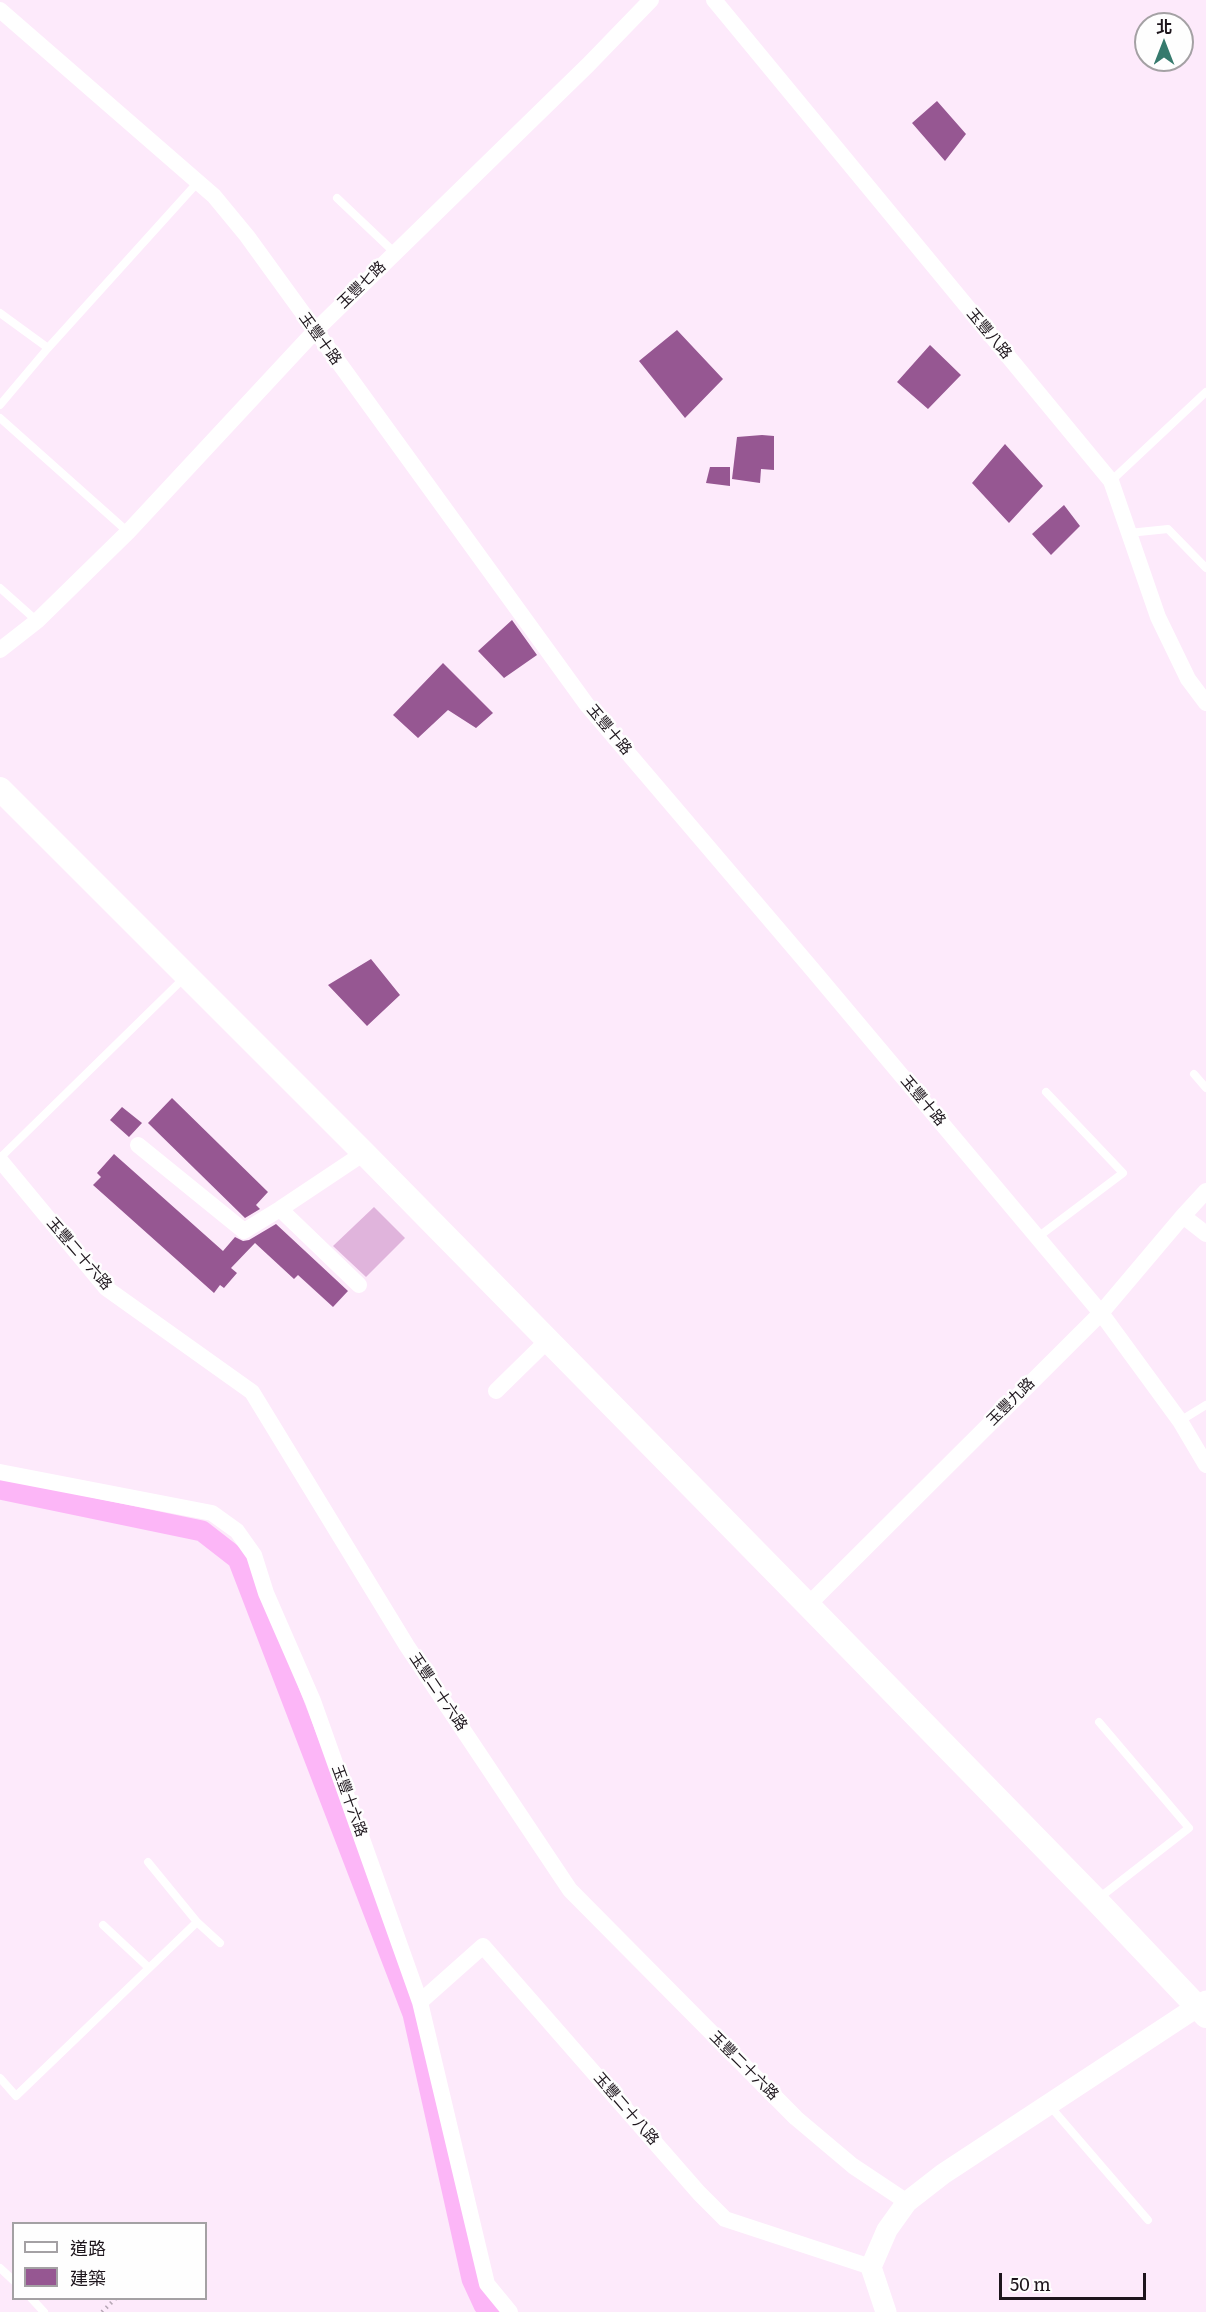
<!DOCTYPE html>
<meta charset="utf-8">
<style>
body{margin:0}
#map{position:relative;width:1206px;height:2312px;overflow:hidden;background:#fdeafb;font-family:Literata,"Noto Sans TC",serif}
canvas{display:block}
.legend{position:absolute;left:12px;top:2222px;width:195px;height:78px;box-sizing:border-box;background:#fefefe;border:2px solid #a4a1a4;margin:0;padding:8px 10px;list-style:none;font-size:18px;color:#1d151c}
.legend li{display:flex;align-items:center;gap:12px;height:30px}
.legend b{width:30px;border:2px solid #a4a1a4}
.north{position:absolute;left:1134px;top:12px;width:60px;height:60px;box-sizing:border-box;background:#fefefe;border:2px solid #a4a1a4;border-radius:50%;rotate:0deg;font-size:16px;font-weight:700;line-height:24px;text-align:center;color:#1d151c}
.north::after{content:'';display:block;margin:auto;width:21px;height:27px;background:#367a6d;clip-path:polygon(50% 0,100% 100%,50% 72%,0 100%)}
.scale{position:absolute;left:999px;top:2273px;width:147px;height:27px;box-sizing:border-box;border:3px solid #1d151c;border-top:0;padding-left:8px;font-size:18px;line-height:21px;white-space:nowrap;color:#1d151c;-webkit-text-stroke:4px #fefefe;paint-order:stroke}
</style>
<div id="map">
<canvas width="1206" height="2312"></canvas>
<ul class="legend">
<li><b style="height:8px;background:#fff"></b>道路</li>
<li><b style="height:16px;background:#965792"></b>建築</li>
</ul>
<div class="north">北</div>
<div class="scale">50 m</div>
</div>
<script>
const c = document.querySelector('canvas').getContext('2d');
c.lineJoin = 'round';
function fillPath(path, color) {
  c.fillStyle = color;
  c.fill(path, 'evenodd');
}
function shape(rows) {
  const path = new Path2D();
  for (const r of rows) {
    path.moveTo(r[0], r[1]);
    for (let i = 2; i < r.length; i += 2) path.lineTo(r[i], r[i + 1]);
  }
  return path;
}
function stroke(path, color, width, dash) {
  c.strokeStyle = color;
  c.lineWidth = width;
  c.lineCap = dash ? 'butt' : 'round';
  c.setLineDash(dash || []);
  c.stroke(path);
}
function drawText(font, color, halo, rows, align = 'center') {
  c.font = font + ' Literata,"Noto Sans TC",serif';
  c.lineWidth = 5;
  c.setLineDash([]);
  c.textBaseline = 'middle';
  c.strokeStyle = halo;
  c.fillStyle = color;
  for (const [text, x, y, turn = 0] of rows) {
    c.save();
    c.translate(x, y);
    c.rotate((+turn || 0) * Math.PI / 180);
    c.textAlign = isNaN(turn) ? turn : align;
    if (halo) c.strokeText(text, 0, 0);
    c.fillText(text, 0, 0);
    c.restore();
  }
}
const green = shape([
 [374,1207,405,1238,366,1277,333,1246]
]);
const canal = shape([
 [0,1489,202,1531,238,1559,413,2014,472,2279,484,2305,490,2312]
]);
const building = shape([
 [937,101,966,134,945,161,912,123],
 [677,330,723,379,685,418,639,361],
 [930,345,961,375,928,409,897,382],
 [762,435,774,436,774,470,761,469,760,483,732,479,737,437],
 [1005,444,1043,486,1009,523,972,483],
 [710,467,730,467,730,486,706,483],
 [1064,505,1080,526,1051,555,1032,534],
 [512,620,537,655,504,678,478,651],
 [443,663,493,713,476,728,448,710,418,738,393,715],
 [371,959,400,995,367,1026,328,985],
 [172,1098,268,1192,256,1205,260,1209,245,1218,148,1123],
 [122,1107,142,1123,129,1137,110,1120],
 [114,1154,223,1251,235,1237,243,1241,249,1240,276,1224,348,1291,333,1307,298,1275,294,1279,255,1243,231,1268,237,1273,224,1288,220,1285,214,1293,93,1185,101,1177,97,1173]
]);
const path = shape([
 [102,2312,116,2298]
]);
const service = shape([
 [337,198,395,253],
 [0,313,48,348],
 [0,405,48,348,198,182],
 [0,418,128,532],
 [1111,481,1206,392],
 [1129,533,1168,529,1206,568],
 [0,588,37,621],
 [1194,1074,1206,1088],
 [0,1158,186,976],
 [1038,1237,1123,1173,1046,1092],
 [1180,1421,1206,1405],
 [148,1862,197,1922],
 [1099,1898,1189,1828,1099,1722],
 [103,1925,149,1968],
 [0,2078,16,2096,197,1922,220,1943],
 [1049,2105,1148,2220],
 [0,2268,14,2281],
 [31,2298,44,2312]
]);
const minor = shape([
 [714,0,1111,481,1158,617,1188,679,1206,703],
 [0,10,214,196,247,236,587,705,812,969,1101,1313,1180,1421,1206,1465],
 [0,650,37,621,128,532,315,331,588,65,651,0],
 [138,1145,244,1231,280,1209,364,1153],
 [0,1160,106,1288,252,1392,407,1646,570,1890,796,2118,853,2166,907,2202],
 [280,1209,359,1285],
 [1183,1216,1206,1234],
 [496,1391,547,1341],
 [0,1472,212,1513,237,1531,254,1555,266,1593,313,1701,420,2002,487,2284,510,2312],
 [808,1605,1101,1313,1183,1216,1206,1191],
 [420,2002,483,1946,699,2193,725,2219,871,2267]
]);
const tertiary = shape([
 [886,2312,871,2267,887,2230,907,2202,943,2174,1206,2001]
]);
const secondary = shape([
 [0,789,364,1153,808,1605,1096,1900,1206,2016]
]);
const streetNames = [
 ["玉豐七路",362,285,-44],
 ["玉豐八路",989,334,50],
 ["玉豐十路",320,339,54],
 ["玉豐十路",609,730,50],
 ["玉豐十路",923,1101,50],
 ["玉豐二十六路",79,1254,49],
 ["玉豐九路",1011,1402,-45],
 ["玉豐二十六路",438,1692,56],
 ["玉豐十六路",349,1801,70],
 ["玉豐二十六路",744,2066,45],
 ["玉豐二十八路",626,2109,49]
];
fillPath(green, '#e0b4dc');
stroke(canal, '#fcb6f7', 21);
fillPath(building, '#965792');
stroke(path, '#b6a7b5', 4, [1.5, 4.5]);
stroke(service, '#fff', 8);
stroke(minor, '#fff', 16);
stroke(tertiary, '#fff', 21);
stroke(secondary, '#fff', 24);
drawText('15px', '#1d151c', '#fefefe', streetNames);
</script>
